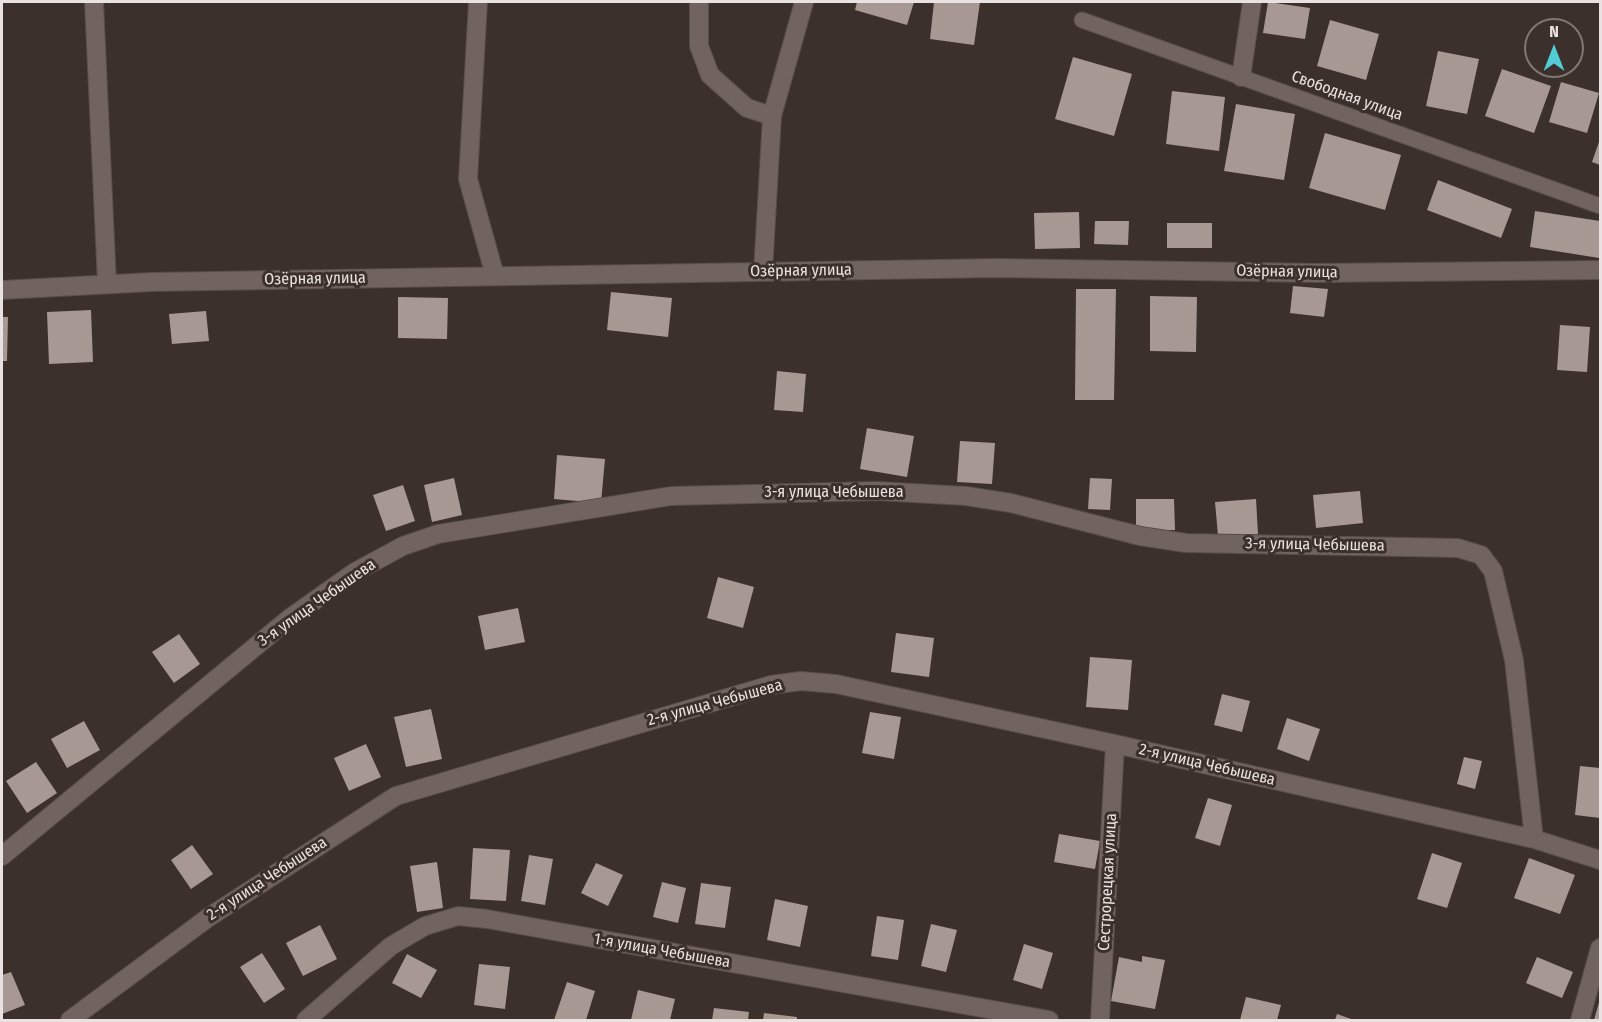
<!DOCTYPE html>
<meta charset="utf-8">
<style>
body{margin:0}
#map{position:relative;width:1602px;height:1022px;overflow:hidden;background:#3c302c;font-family:"Fira Sans Condensed",sans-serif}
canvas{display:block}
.frame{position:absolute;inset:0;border:3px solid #eae2e0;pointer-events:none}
.north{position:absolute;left:1524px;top:18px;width:60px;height:60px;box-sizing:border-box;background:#3c302c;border:2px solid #827774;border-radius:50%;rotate:0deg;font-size:16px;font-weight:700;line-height:24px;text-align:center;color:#eae2e0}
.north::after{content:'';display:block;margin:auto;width:21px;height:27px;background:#52ccd6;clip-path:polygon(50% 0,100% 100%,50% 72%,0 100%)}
</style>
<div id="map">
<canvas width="1602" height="1022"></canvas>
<div class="frame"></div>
<div class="north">N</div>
</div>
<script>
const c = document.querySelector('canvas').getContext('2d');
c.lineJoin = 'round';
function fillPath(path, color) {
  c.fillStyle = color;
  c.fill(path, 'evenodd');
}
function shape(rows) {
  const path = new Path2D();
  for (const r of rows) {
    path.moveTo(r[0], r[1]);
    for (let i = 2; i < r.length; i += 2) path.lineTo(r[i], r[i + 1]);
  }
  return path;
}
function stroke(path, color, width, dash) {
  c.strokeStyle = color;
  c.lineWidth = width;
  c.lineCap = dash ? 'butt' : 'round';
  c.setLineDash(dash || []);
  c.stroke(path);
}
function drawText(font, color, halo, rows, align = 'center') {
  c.font = font + ' "Fira Sans Condensed",sans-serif';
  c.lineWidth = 6;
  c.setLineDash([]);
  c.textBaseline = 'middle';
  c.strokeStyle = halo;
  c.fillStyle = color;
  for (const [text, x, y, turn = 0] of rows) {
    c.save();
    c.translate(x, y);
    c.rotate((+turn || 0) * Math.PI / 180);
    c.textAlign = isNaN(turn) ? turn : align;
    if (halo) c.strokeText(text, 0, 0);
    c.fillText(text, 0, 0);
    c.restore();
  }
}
const building = shape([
 [857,2,914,2,907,25,855,10],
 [934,2,980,2,974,45,930,39],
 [1268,2,1310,8,1305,39,1263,33],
 [1330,20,1379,34,1366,80,1317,66],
 [1438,51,1479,59,1467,114,1426,106],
 [1073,57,1132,74,1114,136,1055,119],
 [1502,69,1551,86,1534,133,1485,116],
 [1561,82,1599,93,1587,133,1549,122],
 [1172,91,1225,97,1219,151,1166,144],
 [1236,104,1295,114,1284,180,1224,171],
 [1325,133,1401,155,1385,210,1309,188],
 [1600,139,1600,165,1592,162],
 [1438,180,1512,209,1501,238,1427,210],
 [1535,211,1600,221,1599,258,1530,247],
 [1079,212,1080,248,1035,249,1034,213],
 [1095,221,1129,221,1128,245,1094,244],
 [1167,223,1212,223,1212,248,1167,248],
 [1293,286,1328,289,1324,317,1290,313],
 [1076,289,1116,289,1114,400,1075,400],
 [611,292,672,298,668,337,607,330],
 [1150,296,1197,297,1196,352,1150,351],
 [398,297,448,298,447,339,398,338],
 [91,310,93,362,49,364,47,312],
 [206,311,209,341,172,344,169,314],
 [2,317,8,317,7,361,2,361],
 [1560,325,1590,327,1587,372,1557,370],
 [777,371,806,374,803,412,774,410],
 [867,428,914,436,907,477,860,469],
 [960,441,995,443,992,484,957,482],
 [557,455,605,459,601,503,554,499],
 [454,478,462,515,432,522,424,485],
 [1090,478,1112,479,1110,510,1088,509],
 [403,485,415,521,386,531,373,495],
 [1360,491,1363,523,1316,528,1313,495],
 [1136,499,1174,499,1175,530,1136,530],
 [1256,499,1258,534,1218,536,1215,502],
 [718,577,754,587,743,628,707,618],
 [518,608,525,642,485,650,478,616],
 [896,633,934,638,929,677,891,672],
 [179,634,200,664,174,683,152,652],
 [1090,657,1132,660,1128,710,1086,707],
 [1222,694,1250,701,1242,732,1214,725],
 [431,709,442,759,406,767,394,717],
 [870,712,901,717,894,759,862,753],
 [1287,718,1320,729,1309,761,1277,749],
 [84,721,100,750,67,768,51,739],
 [366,744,381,777,349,791,334,758],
 [1464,757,1482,761,1475,789,1457,784],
 [36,762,57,793,27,813,6,781],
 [1580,766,1600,768,1600,818,1575,815],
 [1208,798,1232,805,1220,846,1195,838],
 [1059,834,1100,841,1095,869,1054,862],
 [192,845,213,874,191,889,171,860],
 [473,848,510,850,506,901,470,899],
 [1432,853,1462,863,1447,908,1417,899],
 [529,855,553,859,545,905,521,901],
 [1529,858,1575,875,1560,914,1514,898],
 [437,862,443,908,417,912,410,866],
 [596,863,623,875,608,906,581,893],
 [662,882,686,888,678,923,653,917],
 [701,883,731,887,725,928,695,924],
 [775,899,808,906,800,947,767,940],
 [877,916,904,920,898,960,871,956],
 [931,924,957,930,946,972,921,966],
 [320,925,337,959,303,976,286,943],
 [1024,944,1053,953,1042,989,1013,980],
 [262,953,285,989,264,1003,240,967],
 [407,954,437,970,421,998,392,983],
 [1142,956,1165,960,1155,1009,1111,1001,1119,957,1142,962],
 [1537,957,1573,972,1562,998,1526,983],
 [479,964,510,967,505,1009,474,1005],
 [11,972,25,1005,2,1014,2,975],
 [567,982,595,991,586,1020,554,1020],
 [638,990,675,999,670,1020,631,1020],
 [1246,997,1281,1005,1277,1020,1240,1020],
 [1600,999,1600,1020,1594,1020],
 [714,1008,749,1012,748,1020,712,1020],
 [764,1013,797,1017,797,1020,763,1020],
 [1337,1014,1354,1020,1335,1020]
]);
const lane = shape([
 [1082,20,1600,206]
]);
const street = shape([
 [94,2,107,284],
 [478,2,468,179,495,276],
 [699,2,699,46,710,75,747,108,772,116],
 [1241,77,1252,2],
 [763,272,772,116,804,2],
 [2,290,152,282,997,268,1317,273,1600,270],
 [2,856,290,618,355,572,403,546,438,534,671,496,877,491,966,496,1011,503,1140,536,1186,543,1458,548,1481,555,1493,571,1514,660,1534,839],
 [70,1020,209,917,396,796,771,685,801,681,836,684,1115,744,1534,839,1600,860],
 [306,1020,391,946,425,926,458,916,487,919,1049,1020],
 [1100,1020,1115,744],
 [1580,1020,1600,948]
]);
const streetNames = [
 ["Свободная улица",1347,96,20],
 ["Озёрная улица",801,271,-1],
 ["Озёрная улица",1287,272,1],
 ["Озёрная улица",315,279,-1],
 ["3-я улица Чебышева",834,493],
 ["3-я улица Чебышева",1315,545,1],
 ["3-я улица Чебышева",317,603,-35],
 ["2-я улица Чебышева",715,703,-15],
 ["2-я улица Чебышева",1207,765,13],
 ["2-я улица Чебышева",267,879,-33],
 ["Сестрорецкая улица",1108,882,-87],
 ["1-я улица Чебышева",662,951,10]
];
fillPath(building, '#a79894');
stroke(lane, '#574d4a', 17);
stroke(street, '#574d4a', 20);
stroke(lane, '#71635f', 15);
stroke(street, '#71635f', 18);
drawText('16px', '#eae2e0', '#3c302c', streetNames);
</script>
